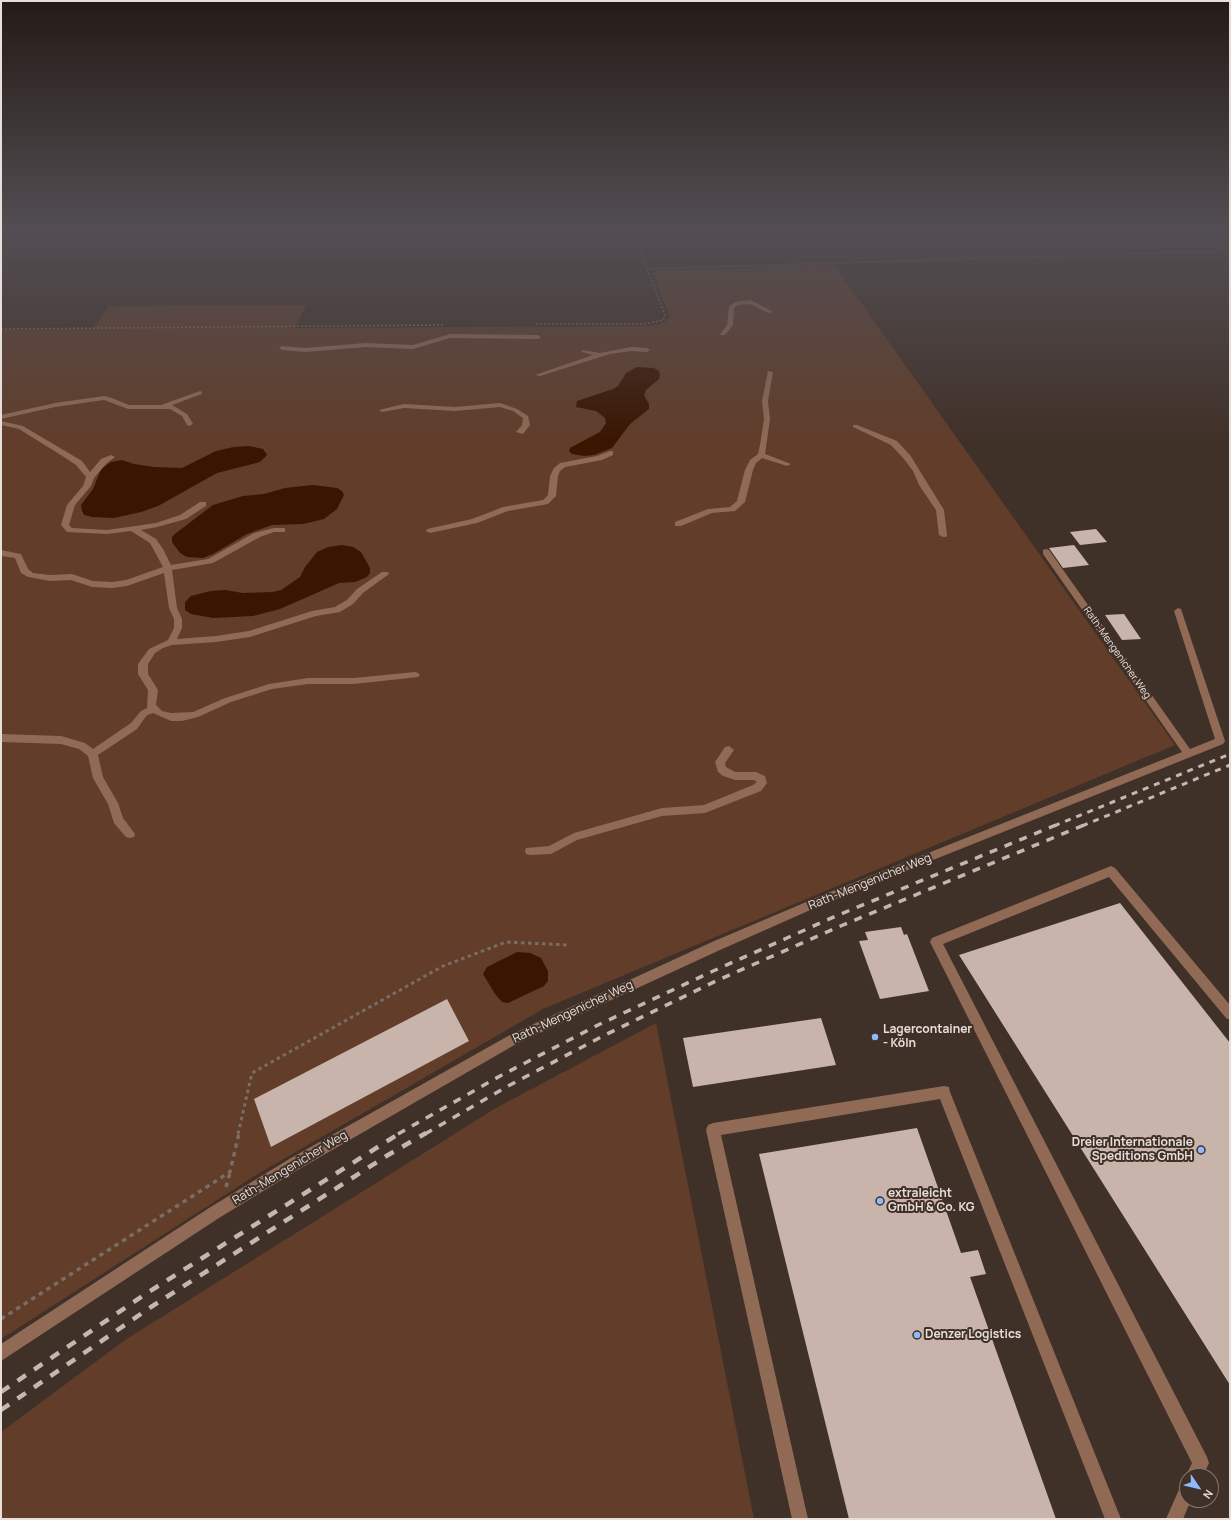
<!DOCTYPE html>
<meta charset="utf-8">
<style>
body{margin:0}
#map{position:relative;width:1231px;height:1520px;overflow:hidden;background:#403128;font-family:Manrope,sans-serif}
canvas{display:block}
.frame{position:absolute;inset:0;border:2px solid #e9dfda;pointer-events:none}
.north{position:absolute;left:1179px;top:1468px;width:40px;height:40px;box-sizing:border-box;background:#403128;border:1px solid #84776f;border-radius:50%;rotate:125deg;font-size:11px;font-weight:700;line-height:16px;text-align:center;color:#e9dfda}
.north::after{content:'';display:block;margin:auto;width:14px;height:18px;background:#8eb9fc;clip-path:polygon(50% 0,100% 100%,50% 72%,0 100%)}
</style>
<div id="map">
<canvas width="1231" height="1520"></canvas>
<div class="frame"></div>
<div class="north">N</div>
</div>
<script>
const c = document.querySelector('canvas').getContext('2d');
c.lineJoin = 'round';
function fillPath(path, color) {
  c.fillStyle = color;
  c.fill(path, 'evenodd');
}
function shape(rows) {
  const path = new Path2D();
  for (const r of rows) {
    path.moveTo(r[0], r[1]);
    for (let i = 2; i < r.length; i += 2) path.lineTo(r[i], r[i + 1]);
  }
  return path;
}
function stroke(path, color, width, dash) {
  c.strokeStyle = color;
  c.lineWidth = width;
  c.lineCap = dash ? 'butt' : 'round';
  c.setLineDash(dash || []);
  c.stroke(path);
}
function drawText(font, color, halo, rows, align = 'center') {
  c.font = font + ' Manrope,sans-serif';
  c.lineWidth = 4;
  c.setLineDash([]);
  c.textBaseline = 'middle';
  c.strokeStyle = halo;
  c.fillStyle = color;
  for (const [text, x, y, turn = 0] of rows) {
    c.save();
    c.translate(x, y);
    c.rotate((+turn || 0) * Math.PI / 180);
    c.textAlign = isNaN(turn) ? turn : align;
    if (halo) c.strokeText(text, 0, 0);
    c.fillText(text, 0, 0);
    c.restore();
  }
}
const green = shape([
 [834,265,1175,745,543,1009,256,1175,1,1339,1,330,93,329,109,306,306,305,295,328,645,326,660,324,667,320,670,316,652,271],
 [656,1023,754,1519,1,1519,1,1432,125,1340,496,1108]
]);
const water = shape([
 [637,367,654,368,659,371,660,375,659,379,646,390,644,395,649,404,649,409,630,424,612,448,594,455,584,456,572,454,569,451,570,448,600,432,606,423,605,418,596,411,576,407,577,401,613,389,618,386,626,373],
 [249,446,263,449,267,455,260,462,217,473,158,506,141,512,114,518,92,517,84,515,82,511,81,505,93,489,101,469,111,462,122,460,134,464,154,467,182,468,216,451,234,447],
 [313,485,337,488,342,491,344,495,337,509,324,519,303,524,272,525,247,534,213,554,203,558,187,557,180,553,172,542,172,537,176,533,213,505,243,496,264,494,285,488],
 [342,545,353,547,361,552,370,568,370,573,367,577,355,582,339,583,280,609,253,616,213,618,191,614,185,610,185,602,191,596,211,591,225,590,243,593,273,592,281,590,300,577,305,567,317,552,328,547],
 [517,952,530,953,541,958,548,971,548,981,544,986,508,1003,502,1002,495,994,483,974,487,967]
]);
const building = shape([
 [1096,529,1107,542,1080,545,1070,532],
 [1074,545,1089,565,1063,568,1049,548],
 [1124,614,1141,639,1122,640,1105,615],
 [1120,903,1230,1043,1230,1385,959,955],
 [901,927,904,935,907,934,929,991,880,999,859,941,868,940,865,932],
 [447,999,469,1041,271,1147,254,1099],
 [821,1018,836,1065,693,1087,683,1038],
 [917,1128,961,1253,978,1250,986,1274,970,1277,1056,1519,849,1519,759,1154]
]);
const pathFar2 = shape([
 [647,269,1219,251,1226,249,1204,231],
 [536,324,645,324,663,320,665,315,632,231],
 [1,329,445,325]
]);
const pathFar1 = shape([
 [238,1134,252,1073,443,966,506,942,569,945]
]);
const path = shape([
 [226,1187,230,1173],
 [1,1319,230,1172,239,1133]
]);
const minor = shape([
 [751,300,773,312,768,313,750,304,738,305,734,308,733,325,725,335,721,335,720,334,727,325,729,306,735,302,751,300],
 [450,334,538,335,541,337,538,339,450,338,413,349,366,347,305,352,282,350,279,348,282,346,305,348,366,343,413,345,450,334],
 [631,347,647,348,650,350,647,352,631,351,610,354,540,376,535,375,593,355,582,352,582,350,600,353,631,347],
 [768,371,773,372,768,401,770,419,765,454,791,464,787,466,762,458,756,463,753,470,745,502,735,511,712,513,681,526,675,526,675,522,708,509,730,507,737,501,745,470,750,460,758,454,760,445,764,419,762,401,768,371],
 [200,391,202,392,202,394,172,405,187,414,193,424,189,426,187,425,182,416,170,409,128,409,104,400,55,407,1,419,1,415,55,403,104,396,112,398,129,405,161,405,200,391],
 [500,403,517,409,528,416,530,425,523,434,516,432,522,425,523,418,513,411,500,407,455,411,404,408,382,412,379,410,404,404,455,407,500,403],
 [1,421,23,426,82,461,90,472,101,459,111,455,115,457,107,463,94,478,91,486,75,505,69,525,72,528,107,530,156,523,180,515,200,502,206,502,206,506,186,519,157,527,141,530,156,539,163,549,171,565,208,559,254,533,274,528,285,528,285,532,274,532,260,537,213,563,172,570,177,608,182,619,182,628,177,639,216,636,249,631,312,611,335,607,347,600,357,589,382,572,388,572,389,574,363,593,353,604,340,612,316,616,250,637,216,642,172,645,163,648,155,653,148,664,148,674,158,690,156,705,162,711,171,713,193,712,225,698,269,684,308,678,354,678,415,672,418,673,420,675,418,677,354,684,308,684,272,689,231,702,198,717,182,721,171,721,153,713,147,715,137,729,98,755,103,777,118,803,123,818,135,834,134,837,130,838,126,837,114,823,108,804,93,778,88,756,79,749,61,744,1,742,1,734,61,736,85,743,93,749,131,723,141,711,147,708,148,690,138,674,138,664,149,649,168,640,174,628,174,619,169,608,164,573,127,586,112,588,92,587,71,580,50,581,28,577,21,573,15,558,1,556,1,550,21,554,28,569,33,573,50,575,72,574,93,581,112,582,126,580,163,567,150,543,131,531,107,534,67,532,61,525,67,505,83,486,86,477,76,465,64,457,19,429,1,425,1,421],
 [853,425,857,425,897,441,910,455,944,510,947,535,946,537,943,537,939,535,936,510,919,485,913,471,904,459,891,445,853,427,853,425],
 [610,451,613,451,613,455,602,460,565,467,560,471,558,476,556,496,548,504,508,511,477,523,430,533,426,531,427,529,472,519,503,507,543,500,548,495,550,476,554,468,560,463,597,456,610,451],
 [1046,549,1049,550,1190,749,1215,739,1174,611,1178,608,1181,609,1225,741,1223,744,833,900,720,950,518,1043,301,1168,219,1218,1,1361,1,1344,209,1208,291,1158,510,1035,712,942,825,894,1182,752,1043,554,1043,550,1046,549],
 [729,746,734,750,725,763,726,767,735,772,756,772,765,776,767,783,761,791,705,813,662,816,577,840,551,854,530,855,526,854,525,851,526,848,549,846,574,833,662,808,704,805,753,785,757,782,754,780,735,780,723,776,718,772,715,762,725,747,729,746],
 [1111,866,1115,868,1230,1005,1230,1020,1226,1018,1109,877,943,944,1207,1457,1209,1463,1203,1476,1187,1476,1187,1479,1186,1476,1192,1463,930,942,932,938,1111,866],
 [944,1086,949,1087,950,1092,1121,1519,1105,1519,940,1099,721,1135,808,1519,792,1519,706,1130,708,1125,713,1123,944,1086],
 [1187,1483,1187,1500,1191,1500,1183,1519,1166,1519,1181,1485,1187,1483]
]);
const railFar2 = shape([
 [1054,826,1230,754],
 [1082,826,1230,765]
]);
const railFar1 = shape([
 [398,1134,500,1076,598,1025,711,972,836,916,1056,825],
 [425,1134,508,1086,603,1036,716,981,843,925,1084,825]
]);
const rail = shape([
 [1,1392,147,1293,400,1133],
 [1,1410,151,1307,388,1155,426,1133]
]);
const markers = [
 [875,1037,4,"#8eb9fc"],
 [1201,1150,4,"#8eb9fc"],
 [880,1201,4,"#8eb9fc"],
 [917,1335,4,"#8eb9fc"]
];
const streetNames = [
 ["Rath-Mengenicher Weg",1117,653,55]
];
const nearStreetnames = [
 ["Rath-Mengenicher Weg",870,882,-22],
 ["Rath-Mengenicher Weg",573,1012,-25],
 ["Rath-Mengenicher Weg",290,1168,-31]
];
const nearPoinames = [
 ["Lagercontainer",883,1030],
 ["- Köln",883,1044],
 ["Dreier Internationale",1193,1143,"right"],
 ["Speditions GmbH",1193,1157,"right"],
 ["extraleicht",888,1194],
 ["GmbH & Co. KG",888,1208],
 ["Denzer Logistics",925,1335]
];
fillPath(green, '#613d2a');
fillPath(water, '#3a1500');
fillPath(building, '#c8b4aa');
stroke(pathFar2, '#7a6d65', 1.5, [2, 2]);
stroke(pathFar1, '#7a6d65', 3, [3.5, 3.5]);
stroke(path, '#7a6d65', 3.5, [4.5, 4.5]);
fillPath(minor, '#906a55');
stroke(railFar2, '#c3b7b1', 3, [6, 6]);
stroke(railFar1, '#c3b7b1', 3.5, [8, 8]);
stroke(rail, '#c3b7b1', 4.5, [10, 10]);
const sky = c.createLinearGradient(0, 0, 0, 444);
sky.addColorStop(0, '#231b16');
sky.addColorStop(0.52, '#534e53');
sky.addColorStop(1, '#534e5300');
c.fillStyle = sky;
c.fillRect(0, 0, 1231, 444);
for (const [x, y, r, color] of markers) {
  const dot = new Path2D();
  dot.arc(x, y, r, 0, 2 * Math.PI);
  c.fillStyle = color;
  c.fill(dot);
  stroke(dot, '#403128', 1.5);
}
drawText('10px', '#e9dfda', '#403128', streetNames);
drawText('12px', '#e9dfda', '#403128', nearStreetnames);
drawText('bold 12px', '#e9dfda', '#403128', nearPoinames, 'left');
</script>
